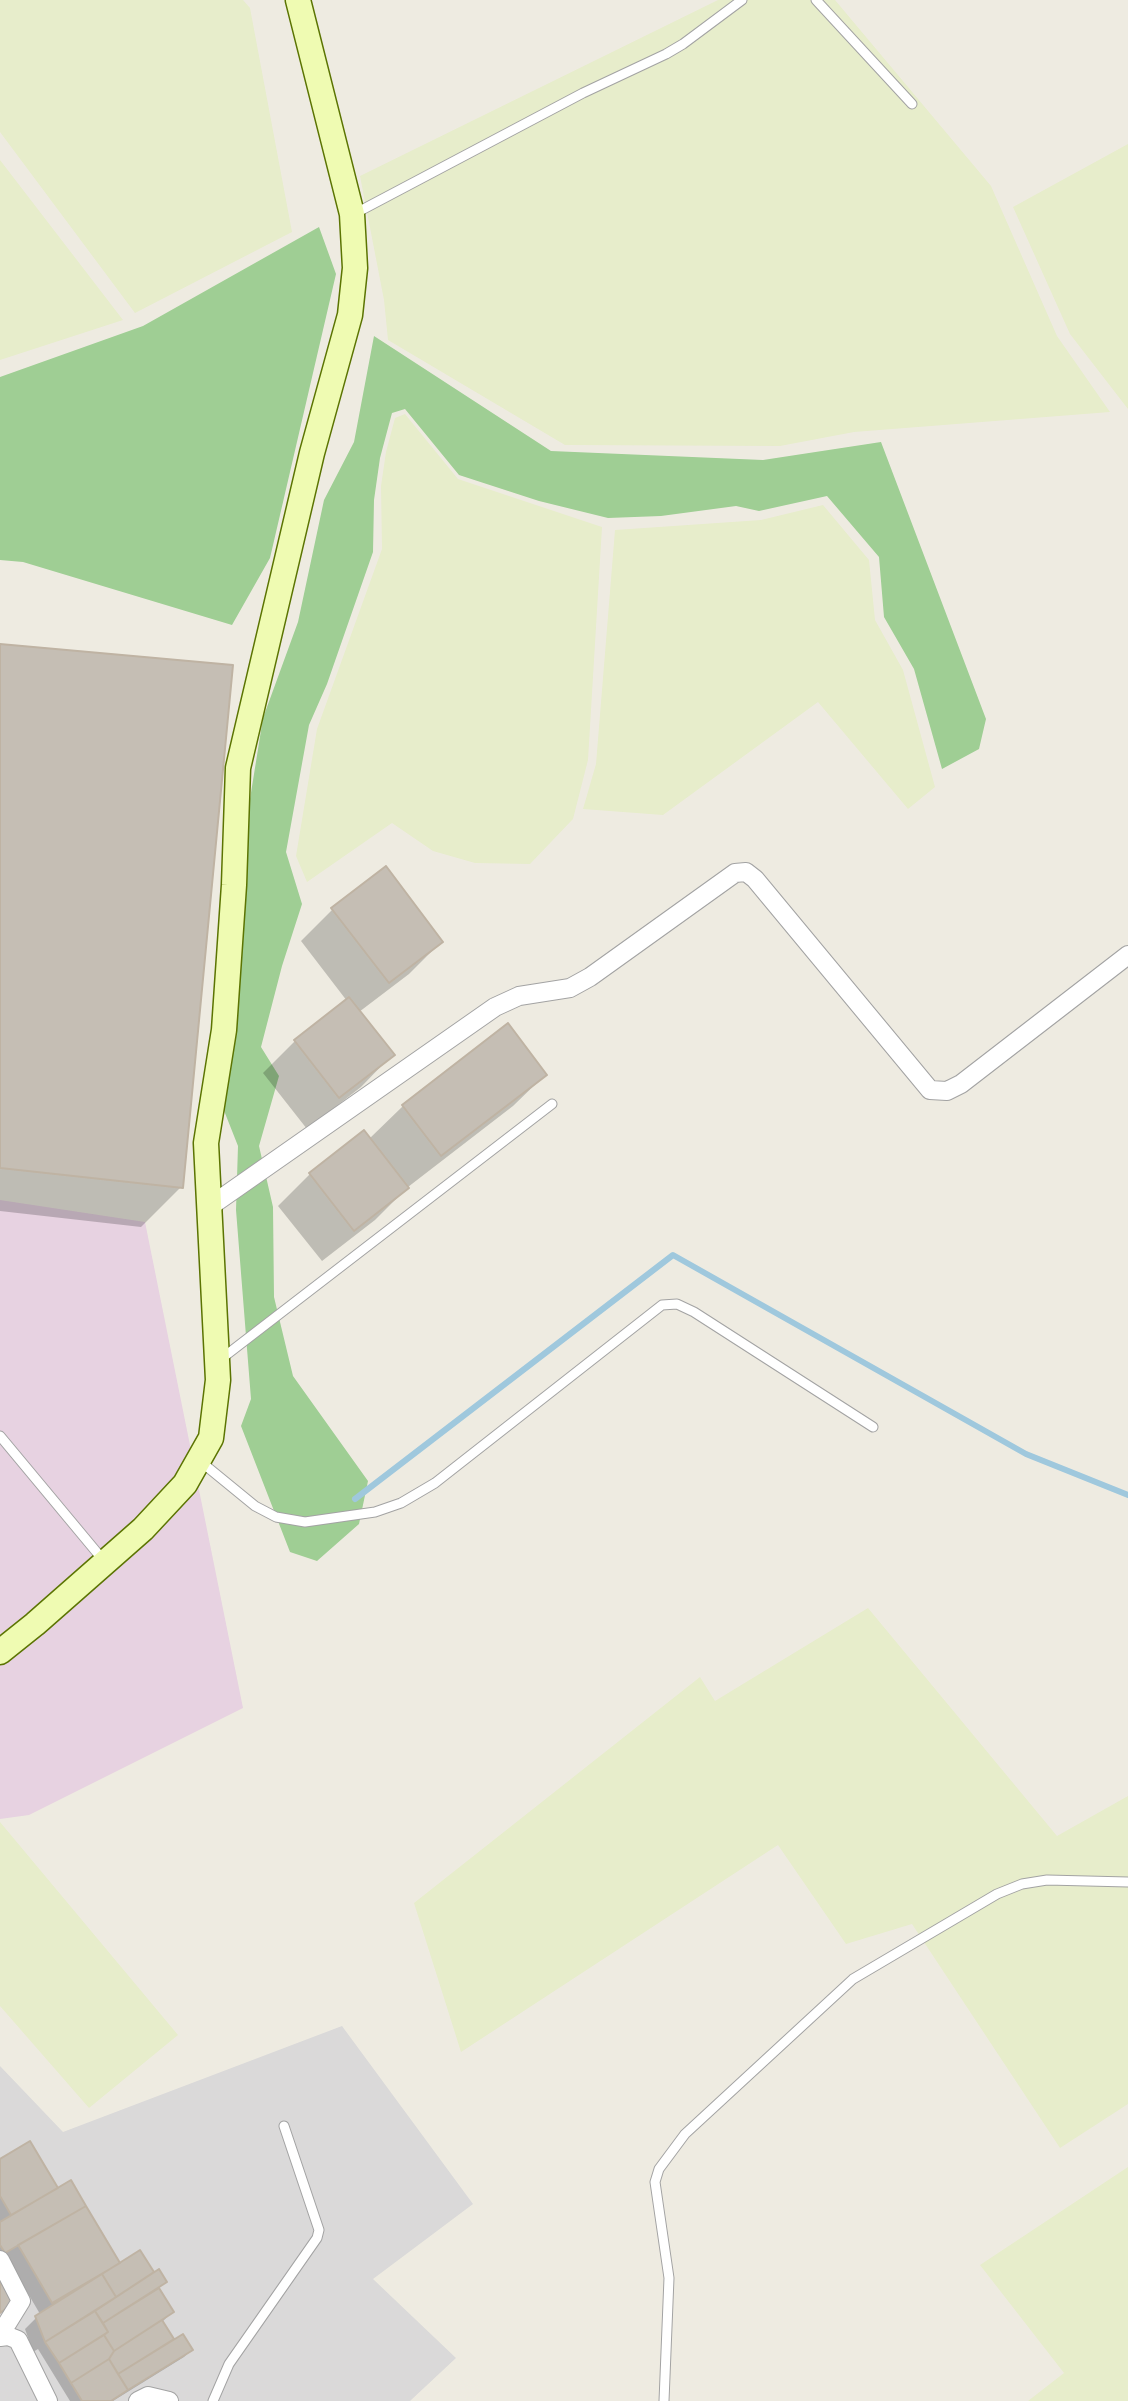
<!DOCTYPE html>
<style>
body{margin:0}
canvas{display:block;background:#eeebe1}
</style>
<canvas width="1128" height="2401"></canvas>
<script>
const c = document.querySelector('canvas').getContext('2d');
c.lineJoin = 'round';
function fillPath(path, color) {
  c.fillStyle = color;
  c.fill(path, 'evenodd');
}
function shape(rows) {
  const path = new Path2D();
  for (const r of rows) {
    path.moveTo(r[0], r[1]);
    for (let i = 2; i < r.length; i += 2) path.lineTo(r[i], r[i + 1]);
  }
  return path;
}
function stroke(path, color, width, dash) {
  c.strokeStyle = color;
  c.lineWidth = width;
  c.lineCap = dash ? 'butt' : 'round';
  c.setLineDash(dash || []);
  c.stroke(path);
}
const residential = shape([
 [342,2026,473,2204,373,2279,456,2358,410,2401,0,2401,0,2066,63,2132]
]);
const industrial = shape([
 [0,1200,145,1222,243,1708,29,1815,0,1819]
]);
const farmland = shape([
 [0,0,243,0,250,8,292,232,135,313,0,132],
 [718,0,835,0,991,186,1057,336,1110,412,854,432,780,446,565,445,388,340,384,300,360,176],
 [1128,144,1128,409,1070,334,1013,207],
 [0,160,123,320,0,360],
 [405,414,458,479,602,527,588,760,573,819,530,864,475,863,433,851,392,823,307,882,296,856,317,729,382,549,381,486,386,452,395,418],
 [823,505,869,560,875,620,903,670,935,787,908,809,818,702,663,815,583,809,596,764,615,530,761,520],
 [868,1608,1057,1836,1128,1796,1128,2104,1060,2148,912,1924,846,1944,778,1845,461,2052,414,1903,700,1677,715,1701],
 [0,1822,178,2035,89,2108,0,2006],
 [1128,2167,1128,2401,1028,2401,1064,2373,980,2265]
]);
const forest = shape([
 [319,227,336,274,270,558,232,625,23,562,0,560,0,377,143,326],
 [374,336,551,451,763,460,881,442,986,719,979,749,942,769,914,669,884,617,879,557,827,496,759,511,736,506,661,516,608,518,539,501,459,475,405,409,392,413,380,458,374,500,373,552,327,684,309,725,286,852,302,904,282,966,261,1047,279,1076,259,1146,273,1207,274,1297,293,1376,368,1481,359,1524,317,1561,290,1552,241,1426,251,1399,236,1210,238,1146,221,1103,245,830,263,718,298,622,324,500,354,442]
]);
const shadow = shape([
 [0,646,181,1187,141,1227,0,1211],
 [333,909,441,942,409,974,359,1012,392,1055,361,1087,307,1129,263,1073,295,1041,347,1001,301,941],
 [545,1075,513,1106,408,1187,375,1220,322,1261,278,1206,310,1174,369,1139,403,1106],
 [0,2161,57,2190,119,2265,139,2253,154,2275,165,2282,158,2289,172,2312,161,2323,173,2342,191,2350,184,2357,113,2401,70,2401,38,2349,33,2352,25,2329,40,2314,6,2256,0,2259]
]);
const stream = shape([
 [355,1499,673,1255,1026,1454,1128,1495]
]);
const building = shape([
 [0,644,233,665,183,1188,0,1168,0,644],
 [386,866,443,942,389,983,331,908,386,866],
 [349,997,395,1055,339,1098,294,1040,349,997],
 [508,1023,547,1075,441,1156,402,1105,508,1023],
 [364,1130,409,1188,354,1231,309,1173,364,1130],
 [30,2141,58,2188,11,2215,0,2196,0,2159,30,2141],
 [71,2180,86,2206,5,2253,0,2245,0,2222,71,2180],
 [86,2206,120,2263,52,2303,18,2245,86,2206],
 [140,2250,154,2272,116,2297,102,2274,140,2250],
 [159,2269,167,2282,103,2323,95,2311,159,2269],
 [102,2274,116,2297,45,2342,35,2316,102,2274],
 [0,2281,14,2303,0,2313,0,2281],
 [159,2288,174,2312,114,2351,104,2335,108,2332,103,2323,159,2288],
 [95,2311,108,2332,59,2363,45,2342,95,2311],
 [162,2320,174,2339,118,2374,109,2359,114,2351,162,2320],
 [183,2334,193,2350,128,2390,118,2374,183,2334],
 [104,2335,114,2351,109,2359,71,2383,59,2363,104,2335],
 [109,2359,128,2390,111,2401,82,2401,71,2383,109,2359]
]);
const lane = shape([
 [816,0,912,104],
 [354,214,583,93,666,54,683,44,742,0],
 [221,1359,552,1104],
 [0,1436,104,1561],
 [200,1461,255,1506,276,1517,305,1522,375,1512,401,1503,435,1483,662,1305,677,1304,694,1312,873,1427],
 [213,2401,229,2364,317,2238,319,2230,284,2126],
 [664,2401,669,2278,655,2182,659,2169,685,2134,853,1979,997,1894,1022,1884,1047,1880,1128,1882]
]);
const street = shape([
 [209,1207,495,1007,519,996,570,988,590,977,735,873,746,872,755,879,930,1090,947,1091,961,1084,1128,955],
 [0,2260,21,2301,0,2335],
 [0,2337,8,2336,18,2340,48,2401],
 [138,2401,148,2396,169,2401]
]);
const secondary = shape([
 [0,1652,35,1624,143,1529,185,1484,211,1438,218,1380,206,1143,224,1030,234,885,238,768,312,453,350,315,355,268,352,214,298,0]
]);
fillPath(residential, '#dad9d9');
fillPath(industrial, '#e7d2e1');
fillPath(farmland, '#e7edcb');
fillPath(forest, '#9fce94');
fillPath(shadow, '#0003');
stroke(stream, '#9fc8dd', 6);
fillPath(building, '#c5beb4');
stroke(building, '#bfb3a3', 2);
stroke(lane, '#a3a3a3', 11);
stroke(street, '#a3a3a3', 20);
stroke(secondary, '#5b7402', 27);
stroke(lane, '#fff', 9);
stroke(street, '#fff', 18);
stroke(secondary, '#effbb2', 24);
</script>
